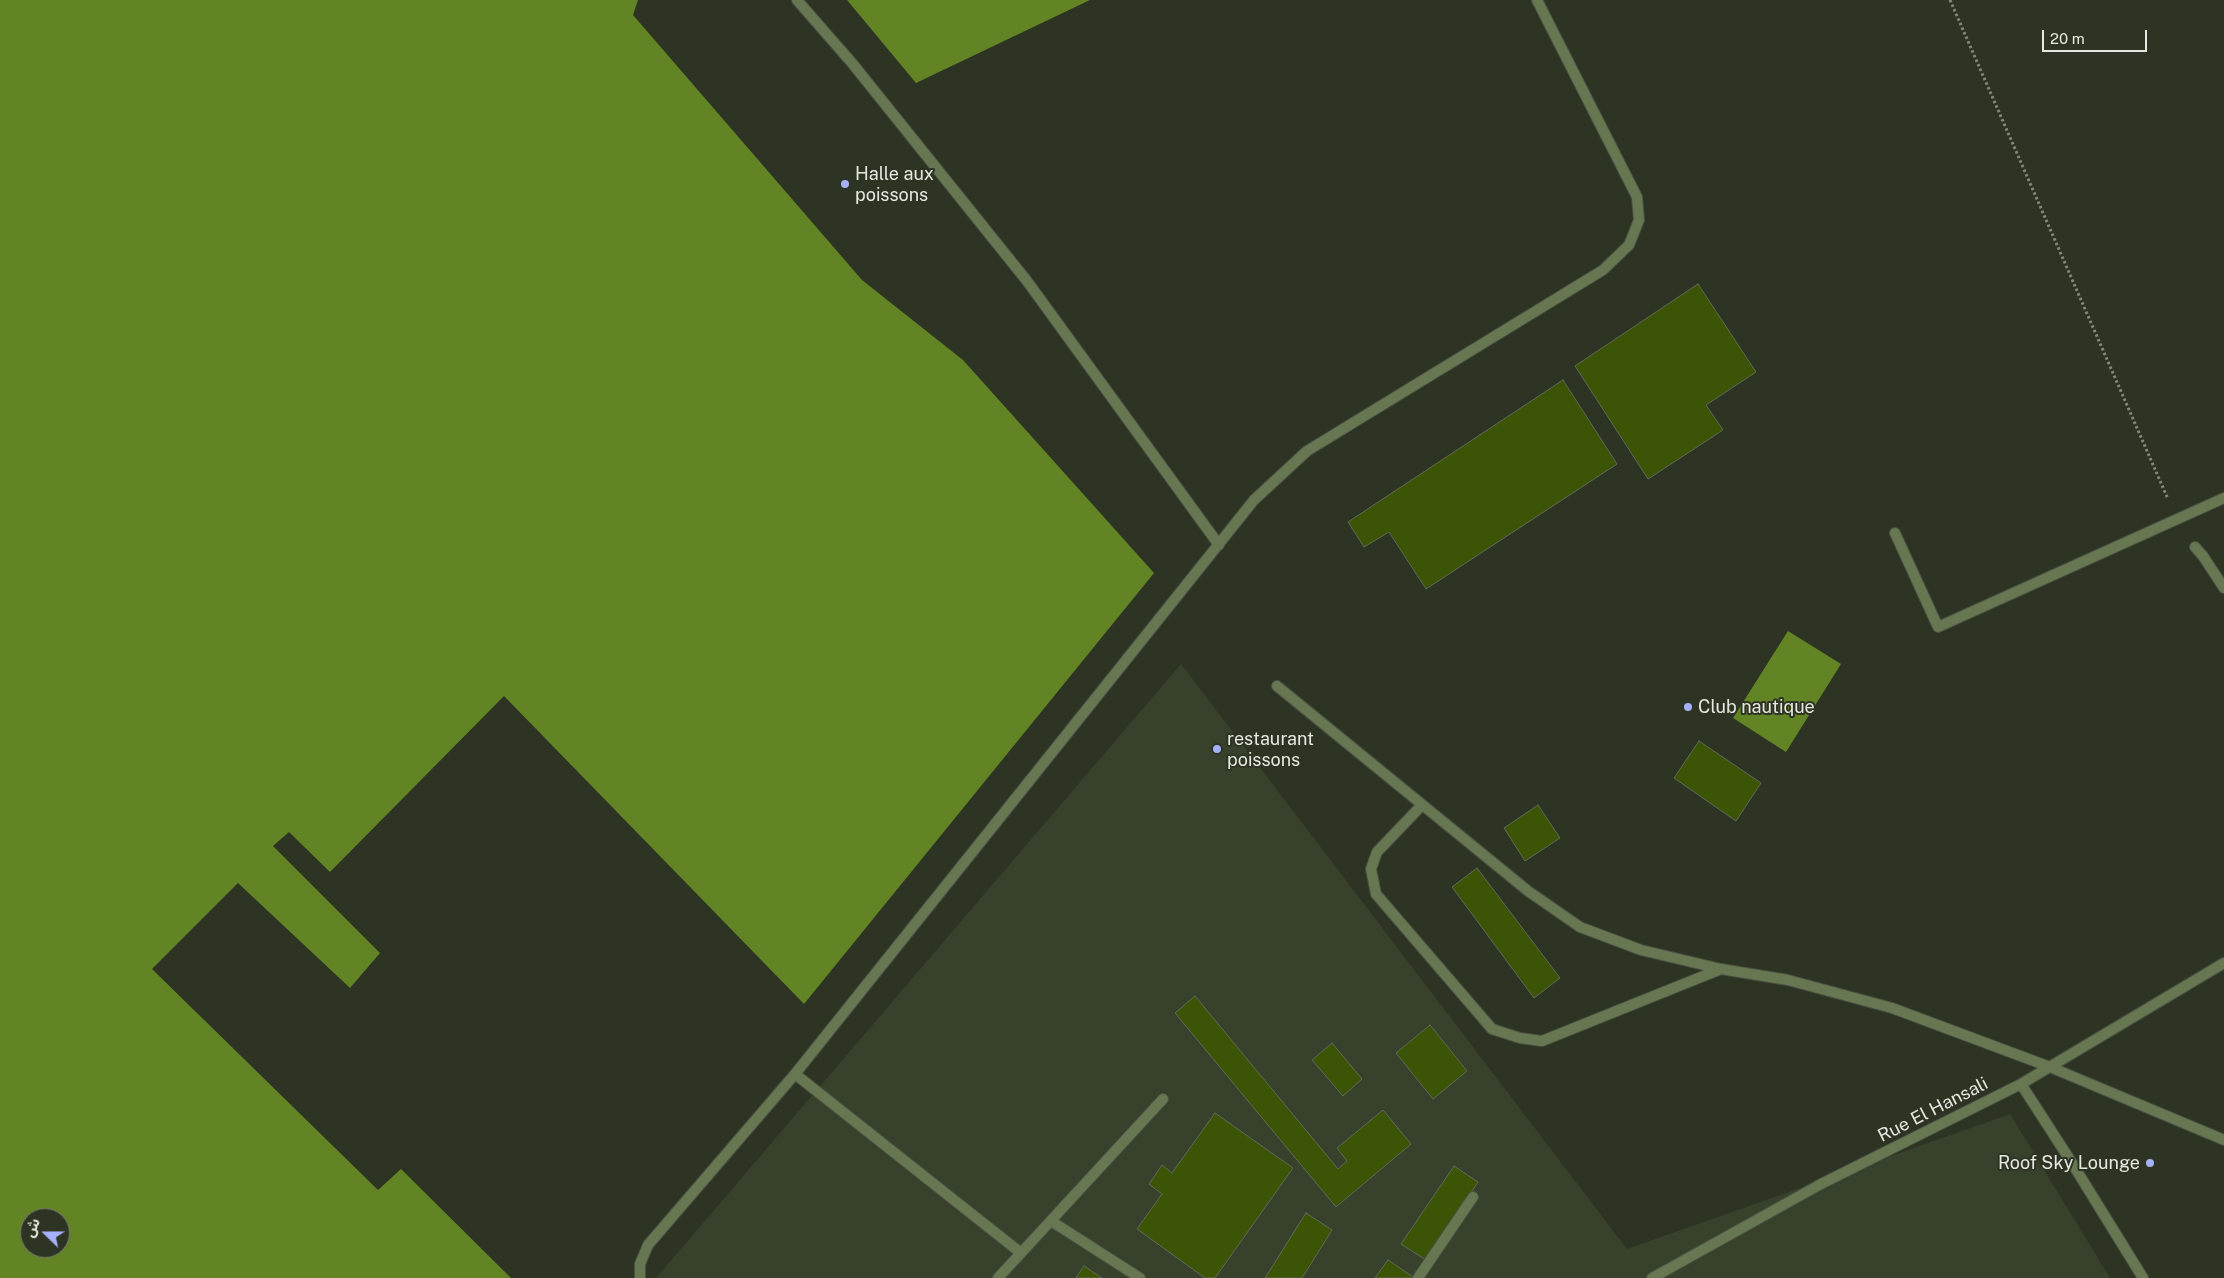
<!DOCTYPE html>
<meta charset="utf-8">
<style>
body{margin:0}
#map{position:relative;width:2224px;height:1278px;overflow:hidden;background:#2d3424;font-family:"Public Sans","Noto Sans Arabic",sans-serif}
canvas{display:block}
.north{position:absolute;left:20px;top:1208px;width:50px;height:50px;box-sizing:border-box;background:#2d3424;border:1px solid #767c6e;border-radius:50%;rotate:292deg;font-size:14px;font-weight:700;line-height:20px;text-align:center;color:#e4e8de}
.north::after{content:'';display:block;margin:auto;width:18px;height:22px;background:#a6b1fc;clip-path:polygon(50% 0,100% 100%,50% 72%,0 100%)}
.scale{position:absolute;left:2042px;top:30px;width:105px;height:22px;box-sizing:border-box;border:2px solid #e4e8de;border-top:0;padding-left:6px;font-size:15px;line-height:18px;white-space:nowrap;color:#e4e8de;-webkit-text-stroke:4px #2d3424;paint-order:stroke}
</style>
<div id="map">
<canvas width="2224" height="1278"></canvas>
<div class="north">ش</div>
<div class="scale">20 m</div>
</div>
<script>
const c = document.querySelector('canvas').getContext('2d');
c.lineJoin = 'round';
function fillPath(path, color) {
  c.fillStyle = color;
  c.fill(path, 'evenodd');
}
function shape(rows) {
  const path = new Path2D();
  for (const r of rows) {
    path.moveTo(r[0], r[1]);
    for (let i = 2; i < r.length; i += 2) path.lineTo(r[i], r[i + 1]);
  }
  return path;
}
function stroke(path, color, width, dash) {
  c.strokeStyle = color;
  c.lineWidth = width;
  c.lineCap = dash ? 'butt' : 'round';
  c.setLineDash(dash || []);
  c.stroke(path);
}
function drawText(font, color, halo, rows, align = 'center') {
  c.font = font + ' "Public Sans",sans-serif';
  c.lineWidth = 4;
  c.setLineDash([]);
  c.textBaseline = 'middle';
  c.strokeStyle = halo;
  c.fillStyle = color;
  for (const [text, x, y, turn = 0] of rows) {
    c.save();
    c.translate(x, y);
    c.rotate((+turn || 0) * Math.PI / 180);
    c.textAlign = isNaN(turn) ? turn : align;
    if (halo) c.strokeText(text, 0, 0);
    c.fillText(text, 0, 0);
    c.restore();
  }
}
const built = shape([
 [1181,664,1627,1249,2010,1114,2110,1278,656,1278]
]);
const water = shape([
 [0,0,638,0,633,15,862,280,963,360,1154,573,804,1004,504,696,330,872,289,832,273,846,380,953,350,988,238,883,152,969,378,1190,401,1169,511,1278,0,1278],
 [30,1218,60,1218,60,1248,30,1248],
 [847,0,1090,0,916,83],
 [1788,631,1841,664,1786,752,1733,718]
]);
const building = shape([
 [1698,284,1756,372,1706,405,1723,430,1648,479,1575,366,1698,284],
 [1563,380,1617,464,1426,589,1389,532,1364,547,1348,522,1563,380],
 [1699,741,1761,783,1736,821,1674,778,1699,741],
 [1538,805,1560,838,1525,861,1504,828,1538,805],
 [1477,868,1560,978,1534,998,1452,887,1477,868],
 [1195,996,1338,1169,1347,1161,1337,1148,1383,1110,1411,1144,1336,1207,1175,1013,1195,996],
 [1430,1025,1467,1071,1433,1099,1396,1053,1430,1025],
 [1332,1043,1362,1079,1343,1096,1312,1060,1332,1043],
 [1215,1113,1293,1168,1215,1278,1205,1278,1137,1229,1162,1194,1149,1184,1162,1165,1172,1173,1215,1113],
 [1454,1166,1478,1182,1426,1260,1401,1244,1454,1166],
 [1306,1213,1332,1230,1302,1278,1265,1278,1306,1213],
 [1388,1260,1413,1277,1413,1278,1375,1278,1388,1260],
 [1084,1266,1102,1278,1076,1278,1084,1266]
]);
const path = shape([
 [1950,0,2168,499]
]);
const service = shape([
 [797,0,852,63,1027,281,1219,545],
 [2195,547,2203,556,2224,588],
 [1422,805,1377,852,1371,869,1376,894,1492,1029,1520,1038,1542,1041,1721,969],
 [795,1074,1021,1253],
 [1051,1221,1140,1278],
 [640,1278,640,1264,648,1245,795,1074,1254,500,1307,451,1603,270,1629,245,1639,220,1637,197,1537,0],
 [998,1278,1163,1099],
 [1418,1278,1473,1197]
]);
const pedestrian = shape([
 [1895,533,1938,627,2224,498]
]);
const minor = shape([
 [1277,686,1528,891,1580,927,1641,950,1721,969,1788,980,1892,1008,2050,1067,2224,1140],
 [2021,1084,2072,1163,2143,1278],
 [1652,1278,1821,1184,2021,1084,2224,963]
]);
const markers = [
 [845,184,5,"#a6b1fc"],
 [1688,707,5,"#a6b1fc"],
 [1217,749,5,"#a6b1fc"],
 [2150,1163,5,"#a6b1fc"]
];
const poiNames = [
 ["Halle aux",855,174],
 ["poissons",855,195],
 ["Club nautique",1698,707],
 ["restaurant",1227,739],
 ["poissons",1227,760],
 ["Roof Sky Lounge",2140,1163,"right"]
];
const streetNames = [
 ["Rue El Hansali",1933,1110,-27]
];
fillPath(built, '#38412b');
fillPath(water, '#628425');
fillPath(building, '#3b5406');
stroke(building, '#626a58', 1);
stroke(service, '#4a5142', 12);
stroke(pedestrian, '#4a5142', 12);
stroke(minor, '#4a5142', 12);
stroke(path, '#82887b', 3, [2.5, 2.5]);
stroke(service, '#677752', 10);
stroke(pedestrian, '#677752', 10);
stroke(minor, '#677752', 10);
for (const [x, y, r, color] of markers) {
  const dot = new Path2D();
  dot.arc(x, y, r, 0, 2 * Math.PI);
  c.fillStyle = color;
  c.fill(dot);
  stroke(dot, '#2d3424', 2);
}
drawText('18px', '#e4e8de', '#2d3424', poiNames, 'left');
drawText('18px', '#e4e8de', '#2d3424', streetNames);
</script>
